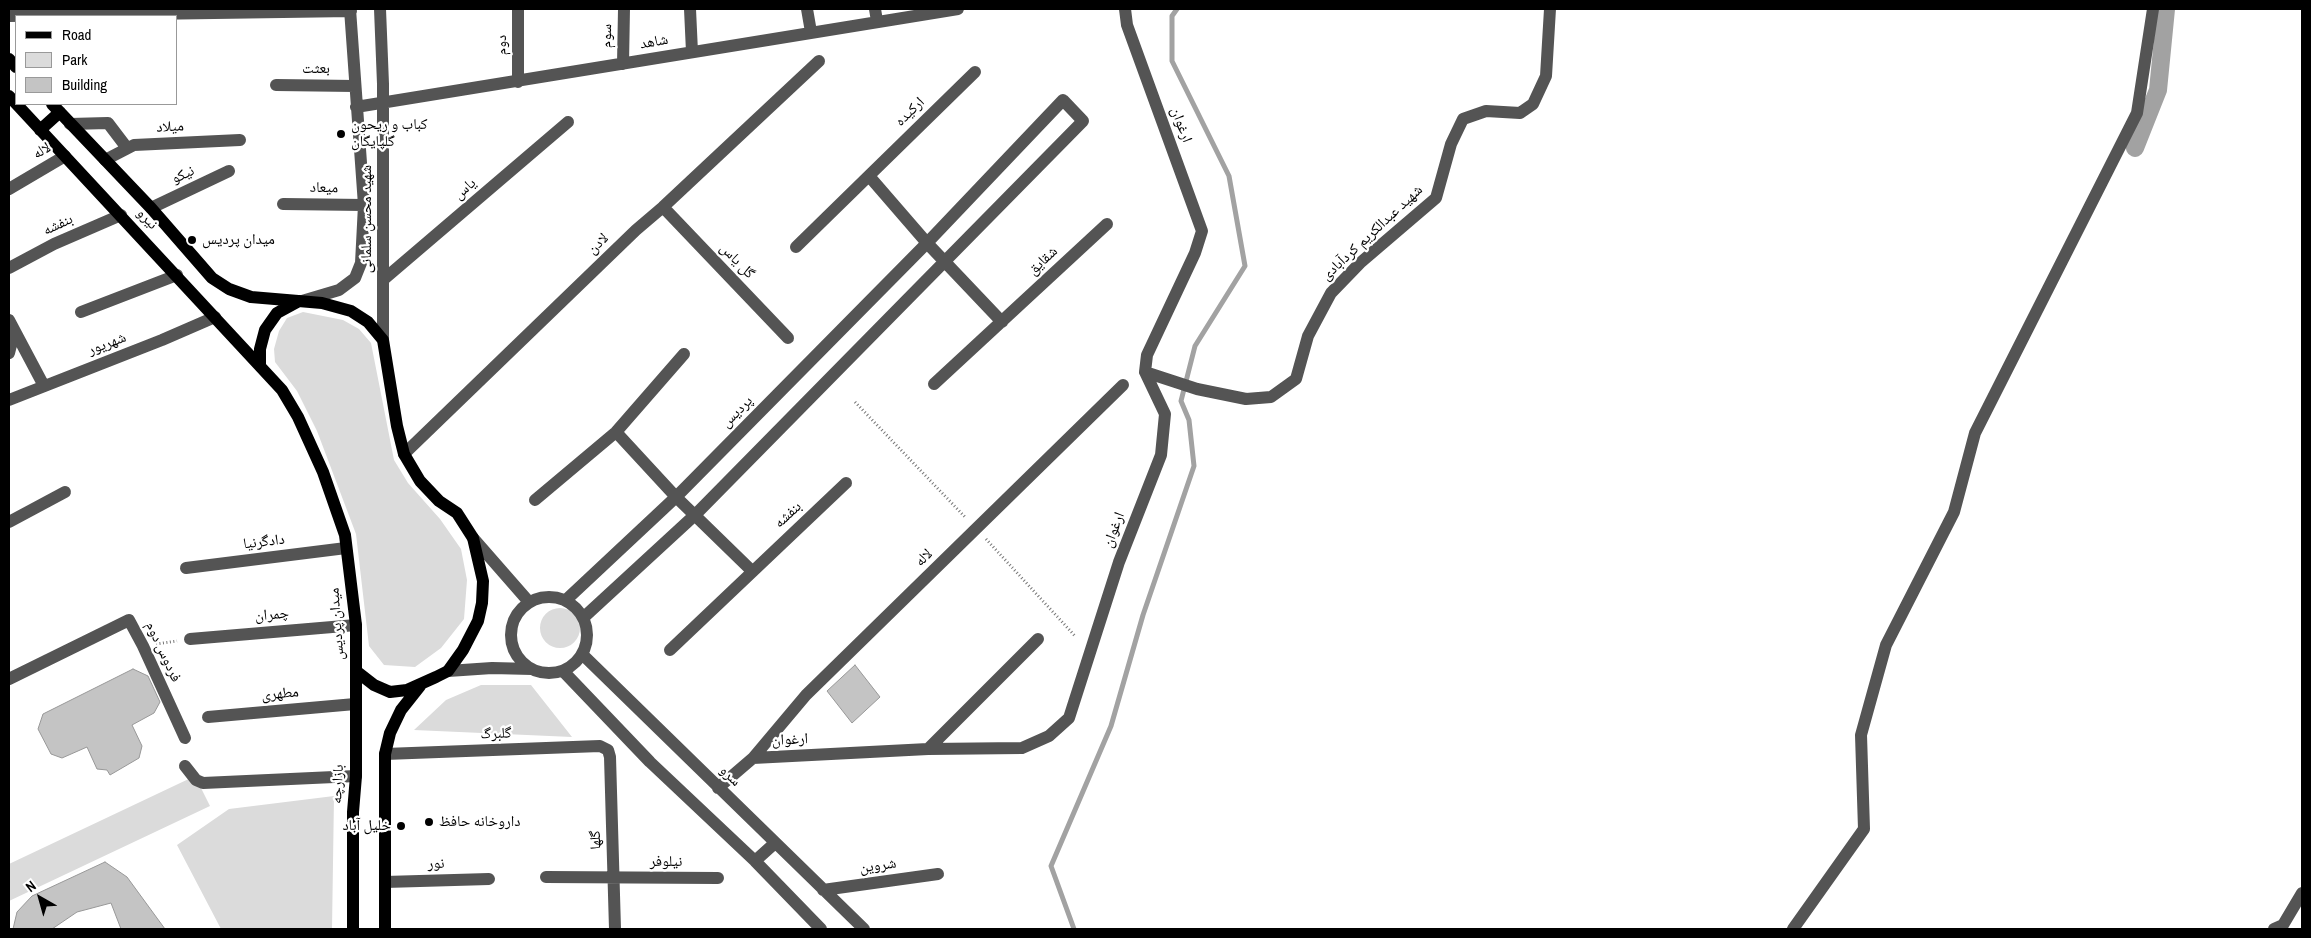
<!DOCTYPE html>
<meta charset="utf-8">
<style>
body{margin:0}
#map{position:relative;width:2311px;height:938px;overflow:hidden;background:#fff;font-family:"Archivo Narrow",sans-serif}
canvas{display:block}
.frame{position:absolute;inset:0;border:10px solid #000;pointer-events:none}
.legend{position:absolute;left:15px;top:15px;width:162px;height:90px;box-sizing:border-box;background:#fff;border:1px solid #999;margin:0;padding:6px 9px;list-style:none;font-size:15px;color:#000}
.legend li{display:flex;align-items:center;gap:10px;height:25px}
.legend b{width:25px;border:1px solid #999}
.north{position:absolute;left:15px;top:873px;width:50px;height:50px;-webkit-text-stroke:4px #fff;paint-order:stroke;rotate:322deg;font-size:14px;font-weight:700;line-height:20px;text-align:center;color:#000}
.north::after{content:'';display:block;margin:auto;width:18px;height:22px;background:#000;clip-path:polygon(50% 0,100% 100%,50% 72%,0 100%)}
</style>
<div id="map">
<canvas width="2311" height="938"></canvas>
<div class="frame"></div>
<ul class="legend">
<li><b style="height:6px;background:#000"></b>Road</li>
<li><b style="height:14px;background:#dbdbdb"></b>Park</li>
<li><b style="height:14px;background:#c4c4c4"></b>Building</li>
</ul>
<div class="north">N</div>
</div>
<script>
const c = document.querySelector('canvas').getContext('2d');
c.lineJoin = 'round';
function fillPath(path, color) {
  c.fillStyle = color;
  c.fill(path, 'evenodd');
}
function shape(rows) {
  const path = new Path2D();
  for (const r of rows) {
    if (r.length === 3) {
      path.moveTo(r[0] + r[2], r[1]);
      path.arc(r[0], r[1], r[2], 0, 2 * Math.PI);
      continue;
    }
    path.moveTo(r[0], r[1]);
    for (let i = 2; i < r.length; i += 2) path.lineTo(r[i], r[i + 1]);
  }
  return path;
}
function stroke(path, color, width, dash) {
  c.strokeStyle = color;
  c.lineWidth = width;
  c.lineCap = dash ? 'butt' : 'round';
  c.setLineDash(dash || []);
  c.stroke(path);
}
function drawText(font, color, halo, rows, align = 'center') {
  c.font = font + ' "Archivo Narrow","Noto Naskh Arabic",sans-serif';
  c.lineWidth = 4.5;
  c.setLineDash([]);
  c.textBaseline = 'middle';
  c.strokeStyle = halo;
  c.fillStyle = color;
  for (const [text, x, y, turn = 0] of rows) {
    c.save();
    c.translate(x, y);
    c.rotate((+turn || 0) * Math.PI / 180);
    c.textAlign = isNaN(turn) ? turn : align;
    if (halo) c.strokeText(text, 0, 0);
    c.fillText(text, 0, 0);
    c.restore();
  }
}
const green = shape([
 [303,312,343,320,359,329,371,343,394,460,408,483,440,519,461,549,467,580,464,619,441,648,415,667,384,665,369,646,356,534,317,431,297,391,275,362,274,349,279,331,287,318],
 [560,628,20],
 [481,685,531,685,572,737,414,730,446,700],
 [195,776,210,806,9,901,9,864],
 [334,796,332,929,221,929,177,845,229,809]
]);
const stream = shape([
 [1074,929,1051,866,1111,726,1143,615,1194,466,1189,420,1181,401,1195,346,1245,266,1229,176,1172,61,1172,16,1177,9]
]);
const canal = shape([
 [2135,148,2158,90,2166,9]
]);
const building = shape([
 [855,665,880,697,852,723,827,691,855,665],
 [133,669,148,676,160,702,154,713,132,725,142,746,139,758,110,775,107,770,97,769,87,747,62,758,51,754,38,729,43,714,133,669],
 [105,862,127,877,165,929,121,929,111,903,77,912,52,929,13,929,17,912,32,896,105,862]
]);
const path = shape([
 [855,402,966,518],
 [986,539,1075,636],
 [156,644,177,641]
]);
const minor = shape([
 [380,9,383,84,383,340],
 [518,9,518,82],
 [690,9,692,52],
 [807,9,811,32],
 [875,9,877,21],
 [9,16,351,11],
 [623,64,624,9],
 [276,85,355,86],
 [356,107,958,9],
 [70,124,108,123,127,148],
 [105,160,134,145,240,140],
 [869,176,927,243,1002,322],
 [9,189,65,156],
 [283,204,364,205],
 [663,207,788,338],
 [151,208,229,171],
 [796,247,975,72],
 [9,268,54,244,121,215],
 [383,280,568,122],
 [302,301,339,290,355,278,361,263,364,205,350,9],
 [81,312,177,275],
 [9,320,44,386],
 [9,353,14,333],
 [1145,372,1197,389,1246,399,1271,397,1296,379,1308,336,1331,293,1360,263,1436,198,1451,144,1463,119,1486,111,1520,113,1533,104,1546,76,1550,9],
 [934,384,1107,224],
 [9,400,162,340,215,317],
 [616,432,676,497,752,571],
 [404,454,636,230,663,207,819,61],
 [535,500,616,432,684,354],
 [9,522,65,492],
 [473,538,529,602],
 [186,568,346,548],
 [549,635,38],
 [566,600,676,497,927,243,1063,100,1083,121,696,514,583,618],
 [190,639,356,625],
 [670,650,846,483],
 [582,654,864,929],
 [448,671,492,668,532,669],
 [563,671,650,762,755,861,821,929],
 [9,679,129,620,143,646,185,738],
 [208,717,355,704],
 [928,749,1038,639],
 [385,754,600,746,608,750,610,757,615,929],
 [753,758,806,695,1123,385],
 [185,766,196,780,203,783,356,776],
 [718,788,753,758,928,749,1022,748,1049,736,1069,718,1119,562,1161,455,1165,414,1145,372,1147,355,1195,253,1202,231,1127,25,1125,9],
 [755,861,775,843],
 [546,877,718,878],
 [385,882,489,879],
 [823,890,938,874],
 [1793,929,1864,829,1861,735,1886,645,1954,512,1975,433,2137,113,2153,9],
 [2274,929,2283,925,2302,893]
]);
const major = shape([
 [9,59,16,67],
 [9,96,282,390,298,417,323,472,345,535,356,625,356,776,353,812,353,929],
 [52,104,151,208,212,278,229,289,251,297,322,303,351,311,368,322,383,340,397,426,404,454,420,481,439,501,457,513,473,538,483,581,482,603,478,621,463,650,448,671,436,677,407,690,390,692,374,685,356,671],
 [40,130,60,112],
 [260,366,260,349,265,330,277,313,299,301],
 [385,929,385,754,390,733,401,710,420,686]
]);
const markers = [
 [341,134,5,"#000"],
 [192,240,5,"#000"],
 [429,822,5,"#000"],
 [401,826,5,"#000"]
];
const streetNames = [
 ["سوم",607,36,-89],
 ["شاهد",654,42,-10],
 ["دوم",502,45,-90],
 ["بعثت",316,69],
 ["ارکیده",910,112,-44],
 ["ارغوان",1181,125,70],
 ["میلاد",170,127,-3],
 ["لاله",42,151,-30],
 ["نیکو",183,175,-25],
 ["میعاد",324,188,1],
 ["یاس",465,189,-41],
 ["نیرو",147,219,47],
 ["شهید محسن سلمانی",367,219,-90],
 ["بنفشه",58,225,-25],
 ["شهید عبدالکریم کردآبادی",1372,233,-43],
 ["لادن",598,244,-44],
 ["گل یاس",737,261,46],
 ["شقایق",1043,261,-43],
 ["شهریور",107,344,-21],
 ["پردیس",737,412,-45],
 ["بنفشه",788,515,-43],
 ["ارغوان",1114,530,-69],
 ["دادگرنیا",264,542,-7],
 ["لاله",924,558,-44],
 ["چمران",272,615,-5],
 ["میدان پردیس",337,624,-94],
 ["فردوس دوم",163,652,65],
 ["مطهری",280,694,-5],
 ["گلبرگ",496,734,-2],
 ["ارغوان",790,740,-3],
 ["سرو",730,776,44],
 ["بازارچه",338,784,-87],
 ["گلها",596,840,-92],
 ["نیلوفر",666,862],
 ["نور",436,864,-2],
 ["شروین",878,866,-8]
];
const poiNames = [
 ["کباب و ریحون",351,125],
 ["گلپایگان",351,142],
 ["میدان پردیس",202,240],
 ["داروخانه حافظ",439,822],
 ["خلیل آباد",391,826,"right"]
];
fillPath(green, '#dbdbdb');
stroke(stream, '#a2a2a2', 5);
stroke(canal, '#a2a2a2', 18);
fillPath(building, '#c4c4c4');
stroke(building, '#989898', 1);
stroke(path, '#767676', 3, [1, 2.5]);
stroke(minor, '#545454', 12);
stroke(major, '#000', 12);
for (const [x, y, r, color] of markers) {
  const dot = new Path2D();
  dot.arc(x, y, r, 0, 2 * Math.PI);
  c.fillStyle = color;
  c.fill(dot);
  stroke(dot, '#fff', 2);
}
drawText('15px', '#000', '#fff', streetNames);
drawText('15px', '#000', '#fff', poiNames, 'left');
</script>
